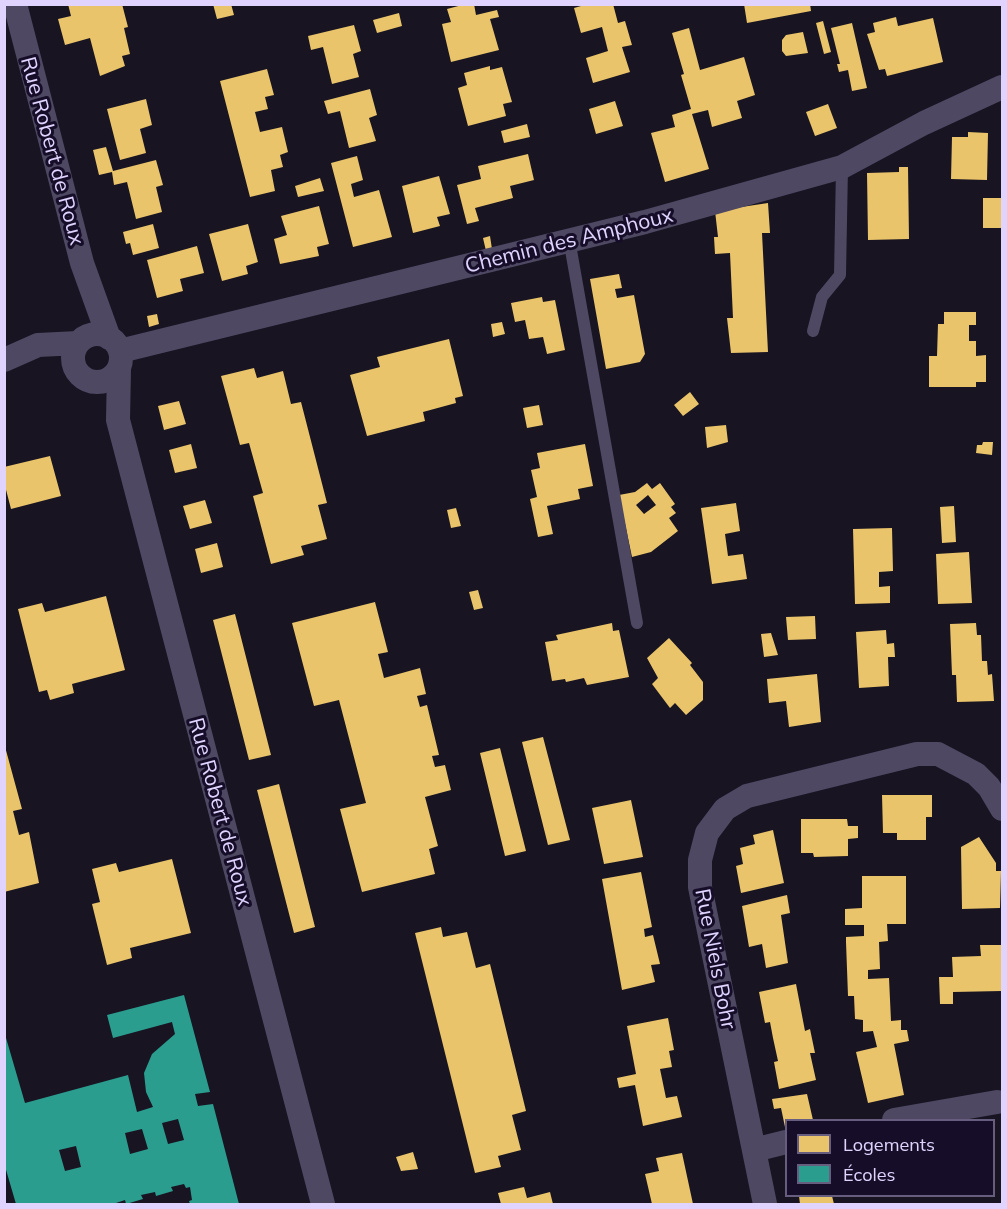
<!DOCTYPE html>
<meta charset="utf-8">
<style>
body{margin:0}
#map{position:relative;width:1007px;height:1209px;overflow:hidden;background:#181422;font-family:Mulish,sans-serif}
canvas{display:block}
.frame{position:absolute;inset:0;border:6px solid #e0d4ff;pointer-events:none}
.legend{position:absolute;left:785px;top:1119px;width:210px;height:78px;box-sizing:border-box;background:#160e28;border:2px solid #675d7e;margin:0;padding:8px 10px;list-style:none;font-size:18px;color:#e0d4ff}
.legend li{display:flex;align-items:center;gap:12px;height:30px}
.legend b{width:30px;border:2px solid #675d7e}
</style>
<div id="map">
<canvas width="1007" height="1209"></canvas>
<div class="frame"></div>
<ul class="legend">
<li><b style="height:16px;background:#e9c46a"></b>Logements</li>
<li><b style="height:16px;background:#2a9d8f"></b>Écoles</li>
</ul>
</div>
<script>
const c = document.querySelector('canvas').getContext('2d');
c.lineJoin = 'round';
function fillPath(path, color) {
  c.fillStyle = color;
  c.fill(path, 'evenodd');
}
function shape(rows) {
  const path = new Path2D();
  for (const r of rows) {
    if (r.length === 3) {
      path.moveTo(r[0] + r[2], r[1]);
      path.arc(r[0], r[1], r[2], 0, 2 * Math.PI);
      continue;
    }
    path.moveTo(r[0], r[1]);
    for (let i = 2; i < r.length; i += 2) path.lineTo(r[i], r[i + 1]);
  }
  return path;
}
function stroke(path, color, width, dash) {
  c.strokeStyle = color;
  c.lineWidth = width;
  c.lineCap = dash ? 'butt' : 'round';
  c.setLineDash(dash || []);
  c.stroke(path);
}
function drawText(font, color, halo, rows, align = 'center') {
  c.font = font + ' Mulish,sans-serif';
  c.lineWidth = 6;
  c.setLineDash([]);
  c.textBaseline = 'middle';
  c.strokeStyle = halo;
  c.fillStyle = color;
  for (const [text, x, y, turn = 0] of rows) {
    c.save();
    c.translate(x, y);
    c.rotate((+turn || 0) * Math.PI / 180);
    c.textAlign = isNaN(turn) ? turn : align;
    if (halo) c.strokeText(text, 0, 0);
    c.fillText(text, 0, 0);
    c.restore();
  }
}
const homes = shape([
 [68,4,122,4,128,27,124,28,130,54,122,56,125,66,100,76,90,38,65,45,58,19,71,16],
 [213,4,231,4,234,15,217,19],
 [466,4,474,4,476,15,497,10,499,17,490,19,499,50,451,62,442,24,451,22,447,9],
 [588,4,613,4,618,23,625,21,632,45,622,47,630,72,593,83,586,58,608,51,602,27,581,33,574,8],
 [744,4,810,4,811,11,747,23],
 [399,13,402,26,377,33,373,20],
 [896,17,898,26,933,18,943,62,887,76,885,69,879,70,867,34,875,32,873,23],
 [823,21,831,52,824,54,816,23],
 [852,23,867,88,852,91,848,70,839,72,837,64,840,64,831,28],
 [354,25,361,51,353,54,359,77,332,84,323,47,311,50,308,36],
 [689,28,700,70,744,57,755,95,737,101,742,118,712,127,708,110,692,114,709,169,665,182,651,133,675,127,672,115,691,109,681,75,684,74,672,33],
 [803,32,808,53,786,56,782,51,782,40,786,35],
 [490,66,490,70,502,67,512,102,503,104,506,116,468,126,458,88,467,85,464,73],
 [267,69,274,95,265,97,268,109,255,112,260,132,282,127,288,152,280,155,283,167,271,170,275,191,250,197,220,81],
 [370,89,377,115,369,118,376,141,349,148,340,111,328,114,324,101],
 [146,99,152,125,140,129,146,153,120,160,107,109],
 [615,101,623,126,596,134,589,109],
 [828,104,837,128,815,136,806,112],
 [527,124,530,137,504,143,501,131],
 [968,132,988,133,987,180,951,179,952,137,968,137],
 [106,147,113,171,156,160,163,185,156,187,162,212,136,219,127,182,114,185,112,172,99,175,93,150],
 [528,154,534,180,510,186,513,198,475,208,479,221,467,224,457,185,481,179,478,166],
 [357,156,363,180,351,184,354,197,379,190,392,237,353,247,331,163],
 [899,167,908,167,909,239,868,240,867,173,899,172],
 [439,176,450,214,437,217,440,226,413,233,402,186],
 [320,178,324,191,298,197,295,186],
 [983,198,1002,198,1001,228,983,228],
 [768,203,770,233,762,233,768,352,731,353,727,318,733,318,730,253,715,254,714,237,718,237,715,211],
 [319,206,329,244,317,247,319,256,280,264,274,239,287,235,281,216],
 [153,224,159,248,133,255,130,243,126,244,123,232],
 [248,224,258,262,246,266,248,274,222,281,209,234],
 [490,236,492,249,486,251,483,238],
 [197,246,204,273,180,279,183,291,157,298,147,260],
 [619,274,622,288,615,289,617,298,634,295,645,354,640,362,606,369,590,279],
 [542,297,543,302,555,300,565,350,547,354,543,337,529,339,525,320,515,322,511,303],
 [944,312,976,312,976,325,969,325,969,341,976,341,976,356,986,355,986,382,976,382,976,387,929,387,929,356,937,356,938,324,944,324],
 [157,314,159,324,149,327,147,316],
 [502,322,505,334,493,337,491,324],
 [449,339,463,396,455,398,456,403,423,412,425,421,367,436,350,375,380,367,377,357],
 [254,368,257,378,283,371,291,404,301,402,327,503,318,505,327,539,301,546,304,555,271,564,253,496,263,493,249,443,240,445,221,376],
 [690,392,699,404,683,416,674,405],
 [179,401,186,424,164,430,158,406],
 [539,405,543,425,527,428,523,408],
 [726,425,728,442,707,448,705,427],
 [983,442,993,442,992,455,976,453,977,445,982,445],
 [191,444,197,468,175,473,169,450],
 [585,444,593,486,578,489,580,499,547,506,553,534,538,537,530,499,537,497,531,470,540,468,537,453],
 [50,456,61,496,11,509,4,482,4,467],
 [647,483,652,489,660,483,675,504,671,507,676,513,669,518,678,531,651,552,632,557,619,495,635,492],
 [648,495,656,505,644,514,636,505],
 [205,500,212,523,190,529,183,506],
 [736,503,740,531,725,534,728,556,743,554,747,579,712,584,701,508],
 [954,506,956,542,942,543,940,507],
 [456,508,461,526,451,528,447,510],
 [892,528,893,571,879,572,879,587,890,586,890,603,855,604,853,529],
 [217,543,223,567,201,573,195,549],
 [969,552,972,603,938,604,936,554],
 [478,590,483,608,474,610,469,592],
 [106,596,125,670,72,684,74,693,50,700,47,690,39,692,18,609,42,603,45,612],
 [375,602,388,652,378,654,384,678,420,668,426,694,417,696,420,707,427,705,439,755,432,756,435,767,445,765,451,790,425,797,438,846,429,849,435,874,362,892,340,809,366,803,339,700,314,706,292,623],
 [235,614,271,755,249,760,213,620],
 [815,616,816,639,788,640,786,617],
 [612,623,613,631,619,630,629,677,587,685,584,678,566,682,565,679,552,681,545,642,558,640,556,635],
 [976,623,977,635,981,635,982,661,987,661,988,675,992,674,994,701,957,702,956,675,952,675,950,624],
 [886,630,887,644,894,643,895,657,888,657,889,686,859,688,856,632],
 [771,633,778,655,764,657,761,634],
 [669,638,692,663,690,665,703,682,703,700,686,715,675,703,670,708,652,684,658,678,647,658],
 [817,674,821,722,789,727,786,701,769,703,767,679],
 [543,737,570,840,548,845,522,742],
 [4,743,22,809,13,811,19,835,29,832,39,883,4,892],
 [500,748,526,851,505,856,480,753],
 [279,784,315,927,294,933,257,790],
 [882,795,932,795,932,817,926,817,926,840,897,840,897,833,883,833],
 [631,800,643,857,604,864,592,808],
 [801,819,847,819,848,826,858,826,858,838,848,839,848,856,814,857,813,853,801,853],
 [773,830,784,883,741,893,736,866,743,864,740,848,755,844,753,835],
 [979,837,996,863,996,871,1001,871,1000,908,962,909,961,847],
 [172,859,191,933,130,948,132,958,107,965,92,904,100,902,92,869,116,863,119,872],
 [641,872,652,927,644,929,645,937,653,935,660,964,651,965,655,982,622,990,602,879],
 [862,876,906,876,906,924,887,924,888,941,879,942,880,969,868,970,868,979,889,978,891,1021,901,1020,901,1030,907,1030,909,1041,894,1044,904,1095,868,1103,856,1052,877,1047,873,1031,863,1032,863,1020,855,1019,854,996,848,996,846,942,846,937,864,936,864,925,845,925,845,909,862,908],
 [787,895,790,913,781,915,788,963,766,968,762,944,749,947,742,906],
 [441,927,443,937,467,932,476,968,490,964,526,1111,512,1115,521,1150,498,1156,501,1167,475,1173,415,933],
 [980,945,1002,945,1002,991,953,992,953,1004,940,1004,939,977,953,977,952,957,981,956],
 [796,984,805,1031,810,1029,815,1053,810,1053,816,1080,779,1089,774,1062,778,1061,773,1038,770,1022,765,1023,759,992],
 [668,1018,674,1050,669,1051,672,1067,660,1069,666,1098,677,1096,682,1117,643,1126,635,1085,619,1088,617,1078,636,1074,627,1026],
 [807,1094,813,1120,786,1120,785,1127,781,1108,774,1109,772,1099],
 [413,1152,418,1169,401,1171,396,1157],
 [682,1153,693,1204,652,1204,645,1174,659,1171,656,1158],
 [524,1187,527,1198,550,1192,553,1204,501,1204,498,1193],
 [799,1196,832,1196,834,1204,800,1204]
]);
const schools = shape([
 [184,995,210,1092,195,1094,198,1106,213,1104,239,1204,190,1204,189,1201,192,1200,190,1187,186,1188,184,1184,171,1187,173,1191,156,1196,155,1192,141,1195,143,1199,126,1204,125,1200,113,1204,16,1204,4,1163,4,1031,25,1103,128,1075,137,1112,153,1107,146,1092,144,1073,152,1054,175,1034,172,1022,113,1038,107,1015],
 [178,1119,184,1140,168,1144,162,1123],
 [142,1129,148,1149,130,1154,125,1133],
 [76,1146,81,1167,65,1171,59,1150]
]);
const service = shape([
 [569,239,637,623],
 [813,331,822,297,840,275,842,167]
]);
const minor = shape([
 [15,4,82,263,109,338],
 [97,358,24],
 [120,351,645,222,842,167,924,123,1002,87],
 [4,360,38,345,78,343],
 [119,369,118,420,323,1204],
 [894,1120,997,1102],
 [754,1150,786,1142],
 [765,1204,700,887,700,860,707,833,725,809,747,796,917,754,938,754,976,774,989,787,1002,809]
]);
const streetNames = [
 ["Rue Robert de Roux",52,151,75],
 ["Chemin des Amphoux",569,241,-14],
 ["Rue Robert de Roux",220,812,75],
 ["Rue Niels Bohr",715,959,79]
];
fillPath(homes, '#e9c46a');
fillPath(schools, '#2a9d8f');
stroke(service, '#4e4863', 12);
stroke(minor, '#4e4863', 24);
drawText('21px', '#e0d4ff', '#160e28', streetNames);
</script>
